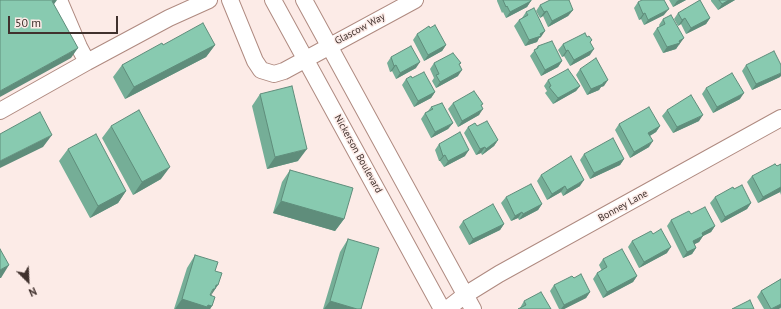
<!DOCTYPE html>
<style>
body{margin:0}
#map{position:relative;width:781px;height:309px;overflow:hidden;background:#fcebe7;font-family:"PT Sans",sans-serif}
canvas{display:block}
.north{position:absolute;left:8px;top:261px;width:40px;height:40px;-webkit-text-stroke:3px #fcebe7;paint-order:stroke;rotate:156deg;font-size:11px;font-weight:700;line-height:16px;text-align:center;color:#40312d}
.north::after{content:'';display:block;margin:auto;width:14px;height:18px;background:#40312d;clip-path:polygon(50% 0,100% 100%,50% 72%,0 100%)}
.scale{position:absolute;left:8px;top:16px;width:110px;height:18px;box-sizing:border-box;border:2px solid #40312d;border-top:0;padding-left:5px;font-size:12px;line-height:14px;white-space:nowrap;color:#40312d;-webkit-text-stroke:3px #fcebe7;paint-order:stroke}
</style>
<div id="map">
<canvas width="781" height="309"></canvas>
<div class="north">N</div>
<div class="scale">50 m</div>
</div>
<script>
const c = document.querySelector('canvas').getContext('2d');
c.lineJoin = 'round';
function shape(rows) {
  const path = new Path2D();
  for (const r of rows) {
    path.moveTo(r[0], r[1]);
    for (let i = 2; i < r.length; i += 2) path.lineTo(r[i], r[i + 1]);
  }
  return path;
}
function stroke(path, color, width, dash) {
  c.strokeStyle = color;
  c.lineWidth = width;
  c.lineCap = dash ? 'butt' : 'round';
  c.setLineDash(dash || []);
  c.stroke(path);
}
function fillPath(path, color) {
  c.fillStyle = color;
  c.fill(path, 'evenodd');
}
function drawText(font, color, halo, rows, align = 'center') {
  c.font = font + ' "PT Sans",sans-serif';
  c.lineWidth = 3;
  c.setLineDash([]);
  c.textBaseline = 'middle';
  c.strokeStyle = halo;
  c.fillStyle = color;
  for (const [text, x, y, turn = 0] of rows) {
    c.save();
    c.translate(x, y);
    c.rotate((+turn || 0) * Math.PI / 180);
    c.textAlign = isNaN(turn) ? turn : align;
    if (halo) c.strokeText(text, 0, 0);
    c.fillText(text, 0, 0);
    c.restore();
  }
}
const minor = shape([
 [59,0,79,47,87,62,169,18,209,0],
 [230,0,255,61,261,70,274,74,284,71,415,0],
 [273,0,442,309],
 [304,0,473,309],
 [0,111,87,62],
 [447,309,465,295,499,274,781,118]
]);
const wall = shape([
 [497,0,531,0,527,7,506,18,503,12,502,13,497,1],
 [669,0,686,0,673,7],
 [711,0,735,0,718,10,711,1],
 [638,2,664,15,644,25,641,19,639,20,634,8],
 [540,5,573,10,568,16,548,27,543,16,540,18,536,11],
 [526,12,541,37,539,38,537,42,525,46,514,26,519,20,522,18],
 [678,13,710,18,706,24,686,34,681,24,678,26,674,19],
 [663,19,680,44,678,45,676,49,663,53,653,34,657,28,660,27,659,25],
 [417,34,446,45,442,51,424,61,413,40],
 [587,37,592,40,590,43,590,55,570,66,564,56,562,57,558,50,563,44],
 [163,45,215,45,206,57,125,99,113,77,122,65],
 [538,46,562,61,558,67,541,76,530,56],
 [391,57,416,68,396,79,392,71,390,72,387,63],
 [434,63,461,63,459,65,458,76,436,88,432,81,434,78,430,69],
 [746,65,780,77,752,90,742,71],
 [580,69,604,86,601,87,599,90,587,95,576,75],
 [412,78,435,92,431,98,414,107,402,85,406,79],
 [548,80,580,86,576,91,553,104,545,93,547,91,544,86],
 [706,88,740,99,713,113,702,94],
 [260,94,298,161,267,169,252,106],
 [453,103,482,106,479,115,458,127,448,109],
 [431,107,453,123,448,129,431,138,421,119,425,113,428,111],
 [667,110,699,121,673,133,662,116],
 [619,124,660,126,656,132,650,136,649,147,630,158,615,130],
 [111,126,161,179,133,195,102,138],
 [477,126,498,140,494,146,482,155,481,153,476,155,464,133,468,127],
 [439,144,465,156,444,167,440,161,439,161,435,150],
 [68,149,126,191,118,203,90,218,59,161],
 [584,154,624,159,620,165,590,179,580,160],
 [781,164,781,195,780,192,758,203,747,182,752,176],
 [290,170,344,219,335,231,273,213,282,182],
 [541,175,580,186,563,196,561,192,547,200,537,181],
 [734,189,751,203,747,209,721,223,710,203,715,197],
 [506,197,542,204,538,210,519,220,518,218,511,221,501,203],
 [691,214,715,226,711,232,703,236,699,242,694,244,696,248,692,254,683,258,667,226,671,220],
 [463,221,504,224,500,230,469,245,459,227],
 [653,234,667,253,639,268,628,247,632,241],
 [348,239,361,309,323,309,340,252],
 [195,255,215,271,211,296,212,306,210,309,174,309,187,268],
 [603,259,637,276,633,282,603,298,593,279,597,273,602,271,599,265],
 [574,278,590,292,586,298,564,309,559,309,550,291,554,285],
 [781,279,781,309,780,308,779,309,764,309,757,297,761,291],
 [524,301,551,309,520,308]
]);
const shadedWall = shape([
 [54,0,57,0,52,7,52,1],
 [679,0,686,0,673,7,677,1],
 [729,0,735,0,718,10,722,4],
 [531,1,527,7,506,18,510,12],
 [669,9,664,15,644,25,648,20],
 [573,10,568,16,548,27,552,21],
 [547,11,543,16,540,18,544,12],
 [645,13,641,19,639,20,643,14],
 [685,18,681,24,678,26,682,20],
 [710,18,706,24,686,34,691,28],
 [545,31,541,37,539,38,537,42,525,46,529,40],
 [684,38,676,49,663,53,667,47],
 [215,45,206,57,125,99,134,87],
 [446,45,442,51,424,61,428,55],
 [78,48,71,58,0,97,0,91],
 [594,49,590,55,570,66,574,60],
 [568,50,564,56,562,57,566,51],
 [562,61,558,67,541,76,545,70],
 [420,62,416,68,396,79,400,73],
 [396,65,392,71,390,72,394,66],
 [462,70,458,76,436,88,440,82],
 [781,73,781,76,780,77,752,90,756,84],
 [608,80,604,86,601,87,599,90,587,95,591,89],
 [580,86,576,91,553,104,558,98],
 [435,92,431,98,414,107,418,101],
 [744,93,740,99,713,113,717,107],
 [483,109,479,115,458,127,462,121],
 [703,115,699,121,673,133,677,127],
 [453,123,448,129,431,138,435,132],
 [660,126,656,132,644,139,648,133],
 [52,135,43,147,0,168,0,161],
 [498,140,494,146,482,155,486,149],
 [653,141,649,147,630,158,634,152],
 [485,147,481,153,476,155,480,149],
 [307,149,298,161,267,169,275,157],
 [469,150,465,156,444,167,448,161],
 [445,155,440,161,439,161,443,156],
 [624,159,620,165,590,179,594,173],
 [170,167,161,179,133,195,142,182],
 [584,180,580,186,563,196,567,190],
 [565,186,561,192,547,200,552,194],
 [781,187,781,190,780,192,758,203,763,197],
 [126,191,118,203,90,218,98,206],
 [281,201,344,219,335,231,273,213],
 [751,203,747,209,721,223,725,217],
 [542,204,538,210,519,220,523,214],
 [522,212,518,218,511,221,515,216],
 [504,224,500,230,469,245,473,239],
 [715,226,711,232,703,236,699,242,689,247,693,241,702,233],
 [671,247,667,253,639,268,644,262],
 [696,248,692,254,683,258,687,252],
 [9,265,1,278,0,278,0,270],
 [637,276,633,282,603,298,607,292],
 [216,285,218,285,210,297,213,289],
 [590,292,586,298,564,309,561,309,564,305],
 [182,299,208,305,212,306,210,309,175,309],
 [330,301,357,309,324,309],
 [781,304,781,307,779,309,772,309]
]);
const building = shape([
 [0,0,54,0,52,1,78,48,0,91,0,0],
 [503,0,531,0,531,1,510,12,507,6,506,7,503,0],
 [550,0,569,0,573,10,552,21,547,11,544,12,540,5,550,0],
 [642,0,664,0,669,9,648,20,645,13,643,14,638,2,642,0],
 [700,0,710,18,691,28,685,18,682,20,678,13,700,0],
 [719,0,729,0,722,4,719,0],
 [534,8,545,31,540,34,541,36,529,40,519,20,528,15,526,12,534,8],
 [671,15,684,38,679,41,680,43,667,47,657,28,665,24,663,19,671,15],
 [203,23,215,45,134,87,122,65,162,43,163,45,203,23],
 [435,25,446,45,428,55,417,34,429,26,430,28,435,25],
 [585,33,587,37,589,36,592,40,590,42,594,49,574,60,568,50,566,51,563,44,585,33],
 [552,41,562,61,545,70,534,50,538,48,538,46,552,41],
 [411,46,420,62,400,73,396,65,394,66,391,57,411,46],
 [774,51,781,65,781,73,756,84,746,65,774,51],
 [453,53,461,63,459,64,462,70,440,82,436,75,439,74,434,63,453,53],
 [596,58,608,80,603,83,603,84,591,89,580,69,596,58],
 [568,69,580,86,558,98,549,87,551,86,548,80,568,69],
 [424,72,435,92,418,101,406,79,411,76,412,78,424,72],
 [732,73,744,93,717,107,706,88,732,73],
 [292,86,307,149,275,157,260,94,292,86],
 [474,91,483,104,481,105,483,109,462,121,453,103,474,91],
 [691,95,703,115,677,127,667,110,691,95],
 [442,103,453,123,435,132,425,113,433,109,431,107,442,103],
 [649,107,660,126,648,133,653,141,634,152,619,124,649,107],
 [139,110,170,167,142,182,111,126,139,110],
 [40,112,52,135,0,161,0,134,40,112],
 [487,121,498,140,486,149,485,147,480,149,468,127,475,123,477,126,487,121],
 [460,132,469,150,448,161,445,155,443,156,439,144,460,132],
 [96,134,126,191,98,206,68,149,96,134],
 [613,138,624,159,594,173,584,154,613,138],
 [571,156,584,180,567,190,565,186,552,194,541,175,571,156],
 [775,164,777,166,781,164,781,187,763,197,752,176,775,164],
 [290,170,353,188,344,219,281,201,290,170],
 [531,184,542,204,523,214,522,212,515,216,506,197,531,184],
 [742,185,751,203,725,217,715,197,733,187,734,189,742,185],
 [493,204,504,224,473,239,463,221,493,204],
 [705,207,715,226,702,233,703,236,693,241,696,248,687,252,671,220,689,211,691,214,705,207],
 [661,229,671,247,644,262,632,241,651,231,653,234,661,229],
 [348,239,379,248,361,309,357,309,330,301,348,239],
 [0,249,9,265,0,270,0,249],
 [622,249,637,276,607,292,597,273,607,267,603,259,622,249],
 [195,255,218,262,215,271,222,273,218,285,216,285,215,289,213,289,210,295,215,297,212,306,208,305,207,307,182,299,195,255],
 [581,274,590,292,564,305,554,285,572,276,574,278,581,274],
 [781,279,781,304,771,309,761,291,781,279],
 [541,292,551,309,518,309,526,305,524,301,541,292],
 [750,300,754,309,732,309,750,300]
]);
const streetNames = [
 ["Glascow Way",360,29,-28],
 ["Nickerson Boulevard",358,154,61],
 ["Bonney Lane",623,206,-29]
];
stroke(minor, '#af8a80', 18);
stroke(minor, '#fff', 16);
fillPath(wall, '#75ae97');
fillPath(shadedWall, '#5f8d7b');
fillPath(building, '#88cab0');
stroke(building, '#5f8d7b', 1);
drawText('10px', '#40312d', '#fcebe7', streetNames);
</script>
